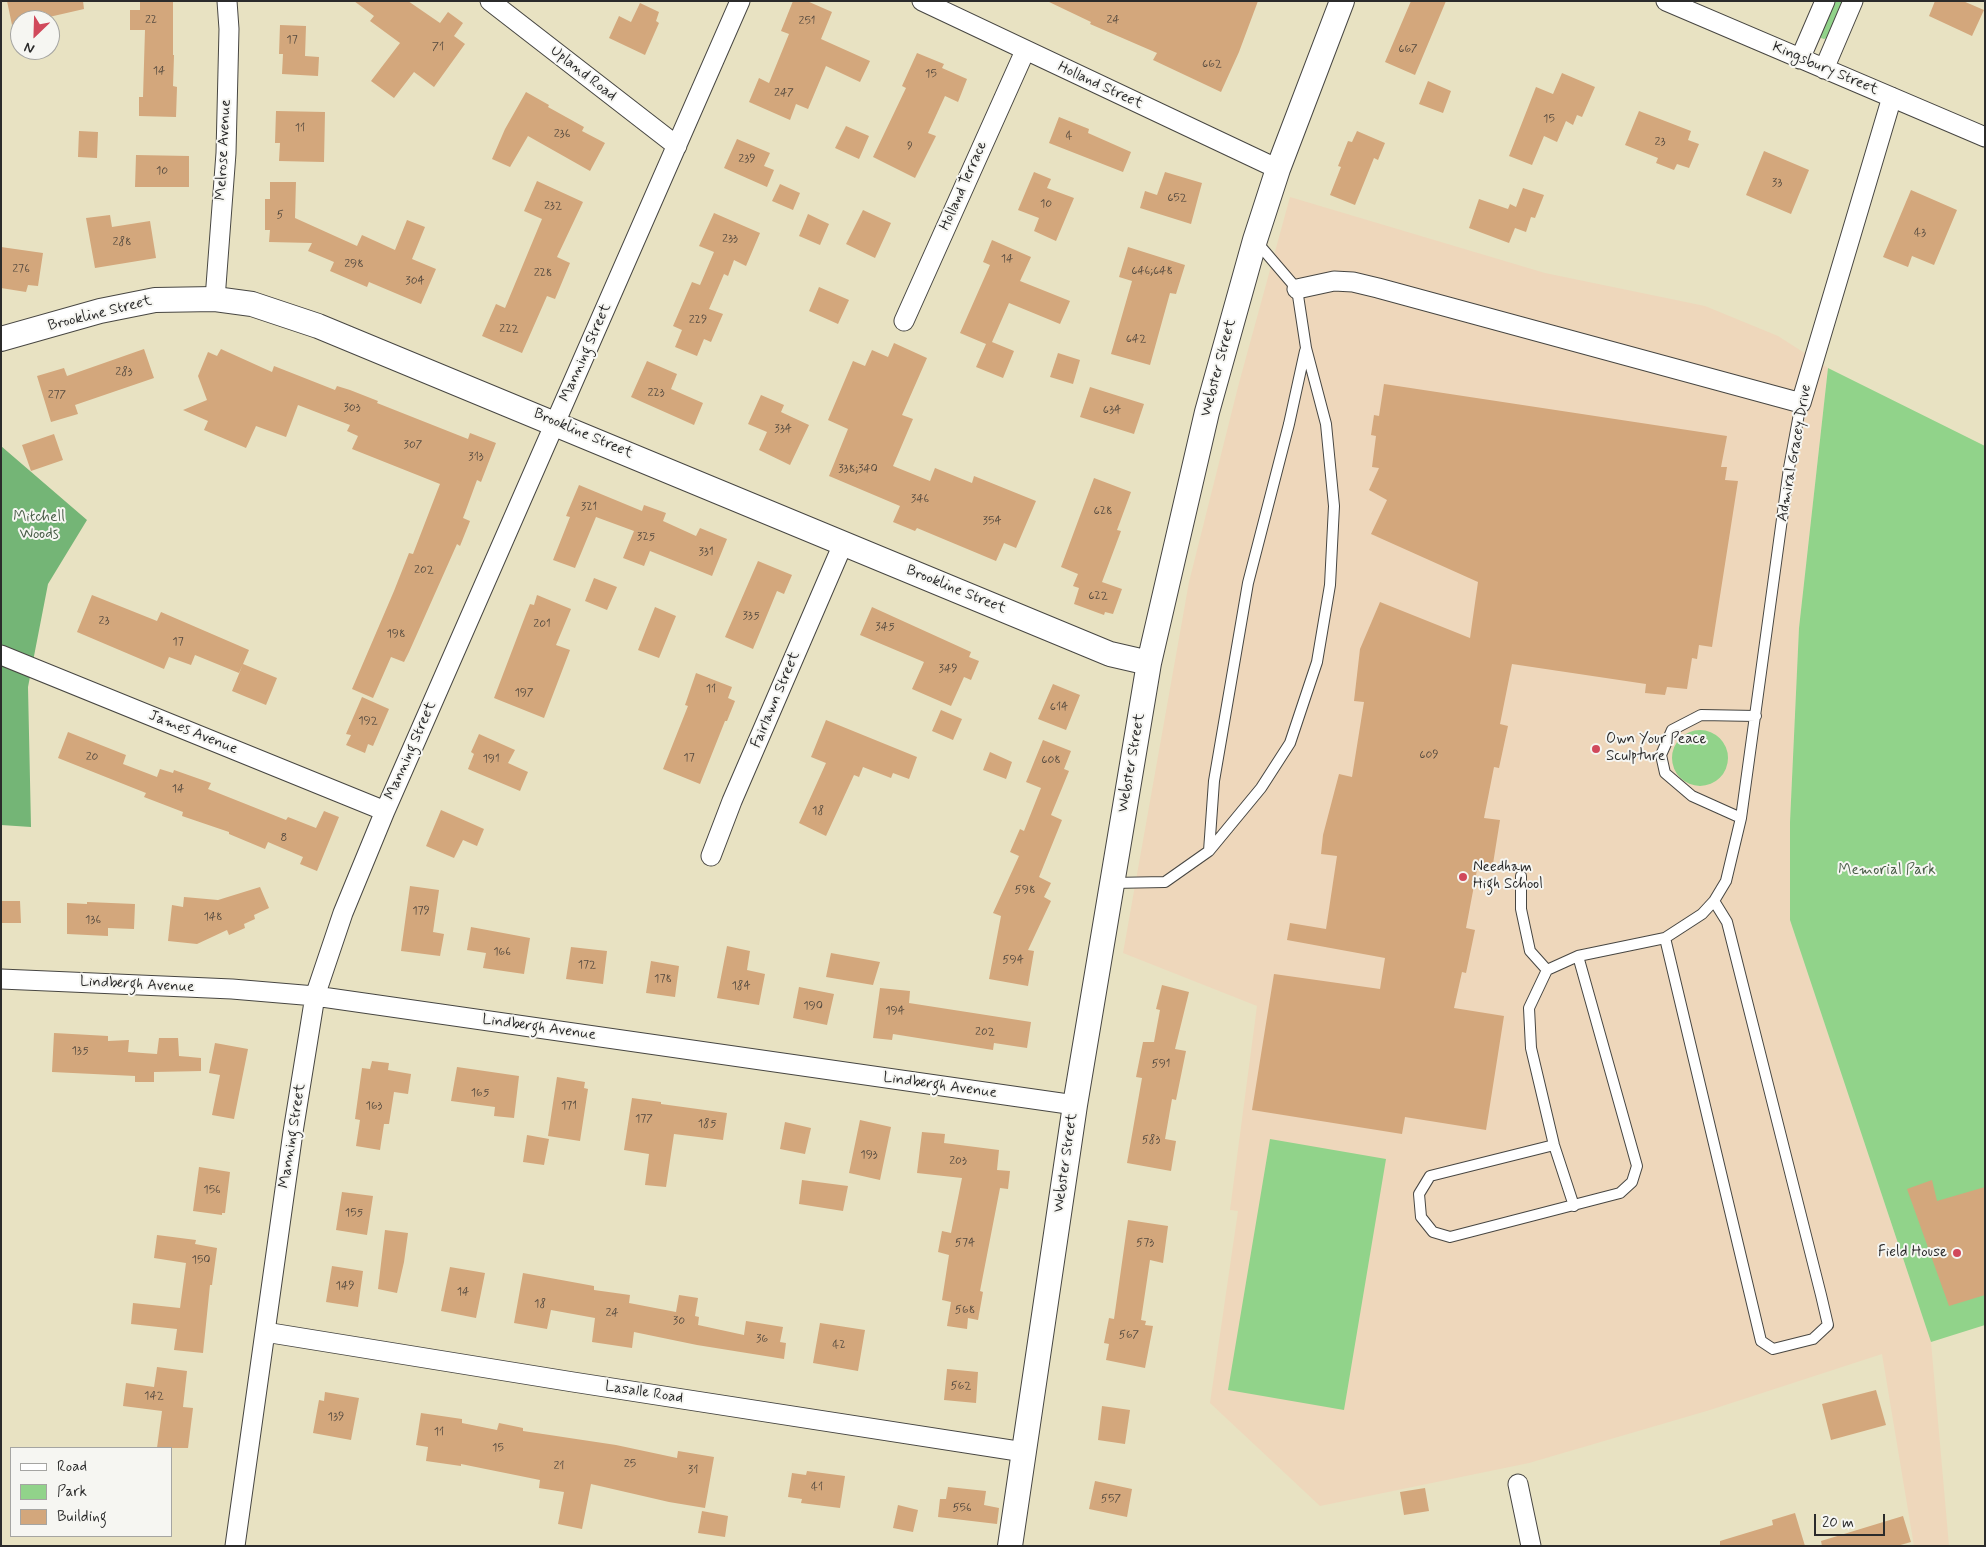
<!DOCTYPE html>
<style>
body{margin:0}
#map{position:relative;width:1986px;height:1547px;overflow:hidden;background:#e8e2c2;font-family:Mynerve,sans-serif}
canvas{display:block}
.frame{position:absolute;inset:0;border:2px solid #2b2b2b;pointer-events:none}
.legend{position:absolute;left:10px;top:1447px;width:162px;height:90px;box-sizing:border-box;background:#f6f6f2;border:1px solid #a5a5a2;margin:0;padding:6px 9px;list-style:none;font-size:15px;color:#2b2b2b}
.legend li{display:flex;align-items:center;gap:10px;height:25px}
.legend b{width:25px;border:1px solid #a5a5a2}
.north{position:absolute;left:10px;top:10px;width:50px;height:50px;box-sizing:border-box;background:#f6f6f2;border:1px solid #a5a5a2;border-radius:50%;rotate:204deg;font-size:14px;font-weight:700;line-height:20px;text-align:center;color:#2b2b2b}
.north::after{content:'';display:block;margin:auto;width:18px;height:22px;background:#d1495b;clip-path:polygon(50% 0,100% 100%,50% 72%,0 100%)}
.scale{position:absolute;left:1814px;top:1514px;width:71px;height:22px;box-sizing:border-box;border:2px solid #2b2b2b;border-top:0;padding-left:6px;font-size:15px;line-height:18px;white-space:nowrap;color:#2b2b2b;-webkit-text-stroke:4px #f6f6f2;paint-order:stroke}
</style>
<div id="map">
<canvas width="1986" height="1547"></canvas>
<div class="frame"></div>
<ul class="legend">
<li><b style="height:6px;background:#fff"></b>Road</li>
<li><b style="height:14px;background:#91d38a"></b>Park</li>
<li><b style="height:14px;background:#d3a77c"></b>Building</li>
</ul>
<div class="north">N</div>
<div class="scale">20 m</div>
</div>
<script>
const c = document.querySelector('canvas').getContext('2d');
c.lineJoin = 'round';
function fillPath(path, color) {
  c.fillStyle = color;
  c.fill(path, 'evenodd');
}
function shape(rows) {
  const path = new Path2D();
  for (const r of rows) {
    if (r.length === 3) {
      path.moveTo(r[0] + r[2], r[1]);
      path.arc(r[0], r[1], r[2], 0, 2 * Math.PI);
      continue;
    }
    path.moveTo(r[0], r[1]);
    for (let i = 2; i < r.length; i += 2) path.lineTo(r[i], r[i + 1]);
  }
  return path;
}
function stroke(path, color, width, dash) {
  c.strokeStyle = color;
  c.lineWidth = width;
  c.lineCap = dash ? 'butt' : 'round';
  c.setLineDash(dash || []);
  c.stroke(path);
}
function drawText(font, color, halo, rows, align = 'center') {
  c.font = font + ' Mynerve,sans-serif';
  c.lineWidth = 4;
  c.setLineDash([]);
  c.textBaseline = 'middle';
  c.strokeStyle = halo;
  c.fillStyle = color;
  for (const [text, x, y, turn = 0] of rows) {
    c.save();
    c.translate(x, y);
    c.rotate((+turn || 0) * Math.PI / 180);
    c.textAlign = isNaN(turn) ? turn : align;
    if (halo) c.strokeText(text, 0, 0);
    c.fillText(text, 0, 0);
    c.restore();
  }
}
const built = shape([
 [1290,197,1545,273,1705,306,1778,336,1828,368,1799,628,1790,822,1790,920,1931,1342,1949,1546,1914,1546,1882,1354,1710,1410,1529,1463,1320,1506,1210,1403,1238,1211,1230,1210,1257,1006,1123,953,1189,582,1239,383]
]);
const green = shape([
 [1833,1,1845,1,1829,37,1824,39,1821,38,1820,33],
 [1828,368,1985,446,1985,1325,1931,1342,1790,920,1790,822,1799,628],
 [1700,758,28],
 [1270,1139,1386,1159,1344,1410,1228,1390]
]);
const forest = shape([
 [1,446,87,520,48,584,28,687,31,827,1,825]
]);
const building = shape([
 [7,1,83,1,84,9,36,20,20,20,20,24,12,25],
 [140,1,173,1,173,55,174,55,173,86,177,87,176,117,139,116,139,97,143,97,145,30,130,30,130,10,140,10],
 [354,1,408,1,440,23,448,12,463,23,454,36,465,44,434,87,414,72,394,98,371,81,400,43,370,21,374,16],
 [793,1,807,1,832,12,821,39,870,61,860,82,826,66,808,109,796,104,790,120,749,102,759,78,769,83,789,34,781,31],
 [1047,1,1258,1,1239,52,1221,92,1153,60,1157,53,1090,24,1091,22],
 [1411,1,1446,1,1415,75,1385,62],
 [1935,1,1963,1,1984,10,1972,36,1929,16],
 [640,3,659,12,656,21,659,23,645,55,609,38,619,16,631,22],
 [280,25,306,26,305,56,319,57,318,76,282,74,283,54,279,54],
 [917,53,944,64,942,68,967,79,958,102,945,96,928,133,936,136,915,178,873,157,906,88,902,86],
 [1562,73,1595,87,1582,117,1577,115,1573,125,1566,121,1557,142,1544,136,1532,165,1509,156,1536,87,1553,94],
 [1428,81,1451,91,1443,113,1419,104],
 [526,92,549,105,548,107,584,127,582,131,605,143,590,171,528,136,510,167,492,159,505,129],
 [276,111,325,112,324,162,279,161,280,143,275,143],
 [1639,111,1691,131,1688,140,1699,144,1689,168,1677,164,1674,170,1656,163,1658,158,1625,145],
 [1059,117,1089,129,1088,133,1131,152,1123,172,1049,143],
 [846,126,869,136,859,159,835,148],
 [79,131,98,132,97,158,78,157],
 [1357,131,1385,143,1378,160,1374,158,1355,205,1330,195,1341,167,1338,166,1348,141,1352,142],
 [737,139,770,153,764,166,774,170,767,187,724,168],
 [1764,151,1809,170,1791,214,1746,195],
 [136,155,189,156,189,187,135,187],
 [1034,172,1051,179,1047,188,1074,198,1056,241,1034,231,1039,218,1018,210],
 [1165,172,1202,183,1191,224,1140,208,1145,191,1157,195],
 [537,181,583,202,557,257,570,263,555,299,547,296,522,353,482,336,496,304,505,308,542,219,524,211],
 [270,182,296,182,295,218,357,246,362,235,395,250,407,220,425,227,412,259,436,269,421,304,369,282,367,287,330,271,334,262,308,251,312,243,269,242,270,230,265,230,265,199,270,199],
 [780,184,800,193,793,210,772,201],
 [1523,188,1544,195,1535,218,1531,217,1526,232,1515,228,1509,243,1469,228,1479,199,1508,209,1510,204,1516,207],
 [1911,190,1957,210,1934,265,1912,256,1908,267,1883,257],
 [863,210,891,223,875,258,846,244],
 [714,213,760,233,746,266,734,260,728,276,724,274,709,309,723,314,711,342,704,339,697,356,675,347,682,330,673,326,692,282,700,285,714,252,699,246],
 [808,214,829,224,820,245,799,236],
 [110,215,112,227,150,221,156,258,95,268,86,218],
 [992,240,1031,257,1020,281,1070,301,1060,324,1009,303,992,342,1014,351,1003,378,976,367,986,344,960,333,990,265,983,262],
 [1,247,43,253,38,286,28,285,26,292,1,288],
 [1128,247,1185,265,1176,294,1170,293,1150,365,1111,354,1132,281,1119,277],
 [819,287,849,300,838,324,809,311],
 [894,343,927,358,902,415,913,419,893,466,930,481,935,468,972,483,974,476,1036,501,1016,548,1004,543,996,561,917,528,915,531,893,522,900,506,829,476,848,429,828,420,853,361,865,366,872,350,888,357],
 [144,349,154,378,75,405,78,414,51,422,37,376,64,368,67,376],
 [221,349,272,372,274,366,335,390,337,386,350,390,378,401,377,403,468,439,470,433,496,443,481,482,477,480,463,518,470,521,460,546,457,544,409,652,404,662,391,657,373,698,352,689,394,591,409,553,413,554,440,484,352,449,358,436,347,431,350,425,298,405,286,437,256,426,246,448,204,430,208,421,183,410,207,400,198,376,208,352,217,356],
 [1058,353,1080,360,1073,384,1050,377],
 [647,361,677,374,671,389,703,403,694,425,631,397],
 [1384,384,1727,436,1721,467,1727,467,1725,480,1738,481,1712,647,1699,645,1697,659,1692,658,1687,689,1667,687,1665,695,1645,693,1646,684,1512,664,1500,724,1508,726,1499,768,1494,767,1484,818,1500,820,1492,870,1477,870,1466,928,1475,930,1466,973,1462,972,1454,1008,1504,1016,1486,1130,1405,1117,1402,1134,1252,1110,1274,974,1380,989,1385,958,1287,940,1290,923,1326,929,1337,856,1321,854,1323,835,1339,774,1352,777,1364,702,1354,701,1360,649,1380,602,1470,638,1478,582,1371,534,1387,500,1369,490,1379,468,1372,467,1376,436,1371,435,1374,415,1379,416],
 [1090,387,1144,404,1134,434,1080,417],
 [761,395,784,405,781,412,809,425,790,465,759,450,767,432,748,424],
 [54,434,63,460,31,471,22,445],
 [1094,478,1131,492,1117,530,1121,531,1102,582,1122,589,1113,614,1105,612,1104,615,1074,604,1079,588,1073,586,1078,574,1061,567],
 [579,485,642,511,644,505,666,513,663,521,696,536,700,528,727,539,712,576,650,551,644,566,623,558,634,531,596,517,575,568,553,560,570,517,566,516],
 [758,561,792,575,784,594,777,591,753,649,725,637],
 [594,578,617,587,607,610,585,601],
 [92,595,157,621,161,612,249,650,243,664,277,678,266,705,232,691,243,664,239,673,195,655,191,665,169,657,164,669,77,632],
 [537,595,571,609,556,645,570,650,544,718,494,698,526,614,530,604,534,605],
 [655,607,676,616,659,658,638,650],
 [872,607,971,652,969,657,979,661,971,680,964,677,951,706,912,689,924,662,860,635],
 [696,673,732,687,728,698,735,701,727,721,725,721,700,784,663,769,688,706,685,705],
 [1053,684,1080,695,1066,730,1038,719],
 [362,697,389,709,373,746,368,744,365,753,346,745,351,735,346,734],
 [941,710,962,719,953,740,932,731],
 [826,720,917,757,909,779,893,773,891,778,863,767,859,777,854,775,826,836,799,823,826,763,811,757],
 [68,732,126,755,123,764,157,777,160,769,173,773,174,770,211,783,208,789,286,820,288,817,316,828,324,811,339,817,317,871,300,864,303,857,268,842,265,849,229,834,229,832,182,816,183,812,144,797,146,793,58,758],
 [479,734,515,750,508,763,528,772,520,791,468,769,474,754,471,752],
 [1043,740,1071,751,1064,769,1069,771,1051,815,1062,820,1039,877,1051,883,1044,897,1051,901,1028,950,1034,951,1028,986,989,979,1001,916,993,913,1019,856,1010,852,1020,829,1024,831,1041,788,1026,782],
 [990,752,1012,762,1006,779,983,770],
 [441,810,484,829,477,846,463,840,454,858,426,846],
 [410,886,439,890,433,932,444,934,440,956,401,951],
 [260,887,269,908,254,915,255,919,244,924,245,928,229,935,227,930,197,944,168,941,172,905,183,907,184,897,218,900],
 [1,901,20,901,21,923,1,923],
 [87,902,135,904,134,929,108,928,108,936,67,934,67,903,87,904],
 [471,927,530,938,524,974,483,968,486,953,467,950],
 [727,946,750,951,747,970,765,974,759,1005,717,998],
 [571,947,607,951,603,984,566,979],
 [831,953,880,962,873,985,826,977],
 [651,961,679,966,675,997,646,993],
 [1162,985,1189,992,1175,1049,1186,1051,1176,1100,1172,1099,1165,1139,1176,1141,1171,1171,1127,1163,1142,1078,1136,1077,1143,1042,1154,1042,1160,1010,1156,1009],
 [799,987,834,994,827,1025,793,1018],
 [880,988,910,991,909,1003,1031,1022,1027,1048,994,1043,993,1050,893,1034,892,1040,873,1038],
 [54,1033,108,1036,108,1041,129,1040,128,1052,157,1054,159,1038,178,1038,179,1056,201,1058,201,1071,154,1072,154,1082,135,1082,135,1076,52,1072],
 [215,1043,248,1049,234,1119,212,1115,220,1075,209,1073],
 [372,1061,389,1063,388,1070,411,1074,408,1094,394,1092,389,1124,384,1124,380,1150,356,1146,360,1120,355,1119,362,1068,370,1069],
 [457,1067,519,1076,514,1118,494,1116,495,1107,451,1101],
 [557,1077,585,1082,584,1088,588,1089,580,1141,548,1136],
 [632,1098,661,1102,661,1104,727,1113,723,1140,674,1134,666,1187,645,1185,649,1154,624,1150],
 [860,1120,891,1127,880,1180,849,1173],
 [785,1122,811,1128,805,1154,780,1149],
 [922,1132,945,1134,944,1143,999,1150,997,1170,1010,1171,1008,1189,1000,1188,980,1291,983,1292,978,1320,968,1318,967,1329,947,1326,951,1302,942,1300,949,1255,938,1252,942,1231,951,1233,962,1178,917,1173],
 [527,1135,549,1139,544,1165,523,1162],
 [199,1167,230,1172,225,1213,222,1213,222,1215,193,1211],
 [802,1180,848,1186,843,1211,799,1204],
 [1932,1180,1937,1201,1985,1187,1985,1295,1949,1306,1907,1189],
 [342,1192,373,1196,367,1235,336,1230],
 [1128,1220,1168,1226,1163,1263,1150,1260,1141,1320,1146,1321,1145,1325,1153,1326,1145,1368,1106,1360,1109,1344,1104,1343,1109,1318,1114,1319],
 [385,1230,408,1233,404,1262,397,1293,378,1289],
 [157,1235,196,1240,195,1244,217,1248,212,1285,210,1285,203,1353,174,1350,177,1329,131,1324,133,1303,180,1308,186,1263,154,1258],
 [332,1266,363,1271,358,1307,326,1302],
 [450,1267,485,1273,476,1318,441,1311],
 [523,1273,594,1286,594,1290,630,1295,629,1303,676,1312,679,1295,698,1298,695,1316,699,1317,698,1325,744,1335,746,1321,783,1327,780,1342,786,1343,784,1359,697,1345,634,1332,632,1348,592,1342,595,1318,551,1310,547,1329,514,1323],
 [820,1323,865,1330,858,1371,813,1363],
 [157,1367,187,1371,183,1407,193,1408,188,1448,157,1448,162,1411,123,1406,126,1383,154,1387],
 [947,1369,978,1372,976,1403,944,1400],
 [1876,1390,1886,1425,1831,1440,1822,1404],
 [325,1392,359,1398,351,1440,313,1433,319,1400,324,1401],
 [1102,1406,1130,1410,1125,1444,1098,1440],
 [421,1413,462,1419,462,1423,497,1430,499,1423,523,1428,523,1431,616,1445,677,1458,678,1451,714,1457,705,1508,669,1502,591,1484,582,1529,558,1524,564,1492,539,1488,540,1480,461,1464,461,1466,426,1461,428,1447,416,1445],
 [807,1471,845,1476,840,1508,801,1503,802,1499,788,1497,792,1473,806,1475],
 [1095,1481,1132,1489,1127,1517,1089,1509],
 [948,1487,986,1491,984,1505,999,1508,997,1524,938,1517,940,1499,946,1499],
 [1425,1488,1429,1511,1404,1515,1400,1492],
 [898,1505,918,1510,913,1532,893,1528],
 [702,1511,728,1516,725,1537,698,1533],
 [1795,1513,1805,1546,1720,1546,1720,1541,1773,1525,1772,1520],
 [1903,1516,1911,1542,1897,1546,1822,1546,1821,1541]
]);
const service = shape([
 [1741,818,1692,796,1665,773,1661,755,1672,730,1701,715,1756,716],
 [1209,851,1214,781,1248,583,1289,424,1305,351],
 [1521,876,1521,909,1530,951,1547,970],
 [1112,883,1165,882,1209,851,1261,788,1290,743,1317,662,1330,585,1334,506,1326,424,1306,348,1297,289,1255,240],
 [1665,938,1761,1341,1773,1349,1813,1339,1828,1325,1821,1295,1727,922,1714,901],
 [1554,1145,1430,1176,1419,1194,1421,1217,1433,1232,1450,1237,1620,1193,1632,1182,1637,1166,1578,956],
 [1574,1206,1554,1145,1531,1048,1529,1008,1547,970,1578,956,1665,938,1702,914,1714,901,1726,881,1741,818,1789,468,1801,403]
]);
const minor = shape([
 [490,1,677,146],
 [922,1,1278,169],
 [1666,1,1985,137],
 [1800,59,1825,1],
 [1824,69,1853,1],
 [1297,289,1334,281,1353,282,1378,288,1801,403,1892,97],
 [215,299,226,153,229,29,227,1],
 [904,321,1025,51],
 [1,655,385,811],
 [711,856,732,801,843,544],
 [1,979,232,989,315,996,1075,1105],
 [265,1332,573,1382,1024,1452],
 [1518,1484,1531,1546],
 [235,1546,293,1132,315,996,343,913,385,811,740,1]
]);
const tertiary = shape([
 [1,339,100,311,155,300,215,299,252,304,318,326,1110,654,1149,663],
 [1010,1546,1075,1105,1149,663,1207,412,1255,240,1278,169,1342,1]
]);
const markers = [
 [1596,749,5,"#d1495b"],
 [1463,877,5,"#d1495b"],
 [1957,1253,5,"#d1495b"]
];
const numberNames = [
 ["22",151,20],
 ["24",1113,20],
 ["251",807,21],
 ["17",292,40],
 ["71",438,47],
 ["667",1408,49],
 ["662",1212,64],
 ["14",159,71],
 ["15",931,74],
 ["247",784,93],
 ["15",1549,119],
 ["11",300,128],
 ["236",562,134],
 ["4",1069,136],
 ["23",1660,142],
 ["9",910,146],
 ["239",747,159],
 ["10",162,171],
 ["33",1777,183],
 ["652",1177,198],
 ["10",1046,204],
 ["232",553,206],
 ["5",280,215],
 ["43",1920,233],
 ["233",730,239],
 ["288",122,242],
 ["14",1007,259],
 ["298",354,264],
 ["276",21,269],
 ["646;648",1152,271],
 ["228",543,273],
 ["304",415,281],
 ["229",698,320],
 ["222",509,329],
 ["642",1136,339],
 ["283",124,372],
 ["223",656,393],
 ["277",57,395],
 ["303",352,408],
 ["634",1112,410],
 ["334",783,429],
 ["307",413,445],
 ["313",476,457],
 ["338;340",858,469],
 ["346",920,499],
 ["321",589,507],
 ["628",1103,511],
 ["354",992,521],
 ["325",646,537],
 ["331",706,552],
 ["202",424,570],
 ["622",1098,596],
 ["335",751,616],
 ["23",104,621],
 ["201",542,624],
 ["345",885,627],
 ["198",396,634],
 ["17",178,642],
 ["349",948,669],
 ["11",711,689],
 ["197",524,693],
 ["614",1059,707],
 ["192",368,721],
 ["609",1429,755],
 ["20",92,757],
 ["17",689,758],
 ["191",491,759],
 ["608",1051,760],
 ["14",178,789],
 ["18",818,811],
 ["8",284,838],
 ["598",1025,890],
 ["179",421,911],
 ["148",213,917],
 ["136",93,920],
 ["166",502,952],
 ["594",1013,960],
 ["172",587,965],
 ["178",663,979],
 ["184",741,986],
 ["190",813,1006],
 ["194",895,1011],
 ["202",985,1032],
 ["135",80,1051],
 ["591",1161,1064],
 ["165",480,1093],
 ["163",374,1106],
 ["171",569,1106],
 ["177",644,1119],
 ["185",707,1124],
 ["583",1151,1140],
 ["193",869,1155],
 ["203",958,1161],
 ["156",212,1190],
 ["155",354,1213],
 ["574",965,1243],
 ["573",1145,1243],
 ["150",201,1260],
 ["149",345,1286],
 ["14",463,1292],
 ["18",540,1304],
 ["568",965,1310],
 ["24",612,1313],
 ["30",679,1321],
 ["567",1129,1335],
 ["36",762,1339],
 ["42",839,1345],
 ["562",961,1386],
 ["142",154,1396],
 ["139",336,1417],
 ["11",439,1432],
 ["15",498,1448],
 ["25",630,1464],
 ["21",559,1466],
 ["31",693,1470],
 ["41",817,1487],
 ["557",1111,1499],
 ["556",962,1508]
];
const streetNames = [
 ["Kingsbury Street",1825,69,23],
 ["Upland Road",583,74,38],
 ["Holland Street",1100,86,25],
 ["Melrose Avenue",224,150,-87],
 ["Holland Terrace",964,186,-66],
 ["Brookline Street",100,314,-14],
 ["Manning Street",586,353,-66],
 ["Webster Street",1219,368,-75],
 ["Brookline Street",583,434,23],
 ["Admiral Gracey Drive",1795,453,-80],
 ["Brookline Street",956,590,22],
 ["Fairlawn Street",776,700,-67],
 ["James Avenue",193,733,22],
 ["Manning Street",411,751,-66],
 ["Webster Street",1132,763,-80],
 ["Lindbergh Avenue",137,985,3],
 ["Lindbergh Avenue",539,1028,8],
 ["Lindbergh Avenue",940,1086,8],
 ["Manning Street",293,1136,-81],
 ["Webster Street",1066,1163,-82],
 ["Lasalle Road",644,1393,9]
];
const parkNames = [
 ["Mitchell",39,518],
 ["Woods",39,535],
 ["Memorial Park",1887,871]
];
const poiNames = [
 ["Own Your Peace",1606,740],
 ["Sculpture",1606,757],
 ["Needham",1473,868],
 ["High School",1473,885],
 ["Field House",1947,1253,"right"]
];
fillPath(built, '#eed7bb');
fillPath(green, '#91d38a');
fillPath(forest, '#74b576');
fillPath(building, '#d3a77c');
stroke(service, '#474642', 12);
stroke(minor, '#474642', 21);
stroke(tertiary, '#474642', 26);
stroke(service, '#fff', 10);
stroke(minor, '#fff', 19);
stroke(tertiary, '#fff', 24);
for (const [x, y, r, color] of markers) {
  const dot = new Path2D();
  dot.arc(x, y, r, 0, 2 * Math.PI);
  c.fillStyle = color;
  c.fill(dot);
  stroke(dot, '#f6f6f2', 2);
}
drawText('12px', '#554a3f', null, numberNames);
drawText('15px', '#2b2b2b', '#f6f6f2', streetNames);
drawText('15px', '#4a5d48', '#f6f6f2', parkNames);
drawText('15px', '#2b2b2b', '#f6f6f2', poiNames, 'left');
</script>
